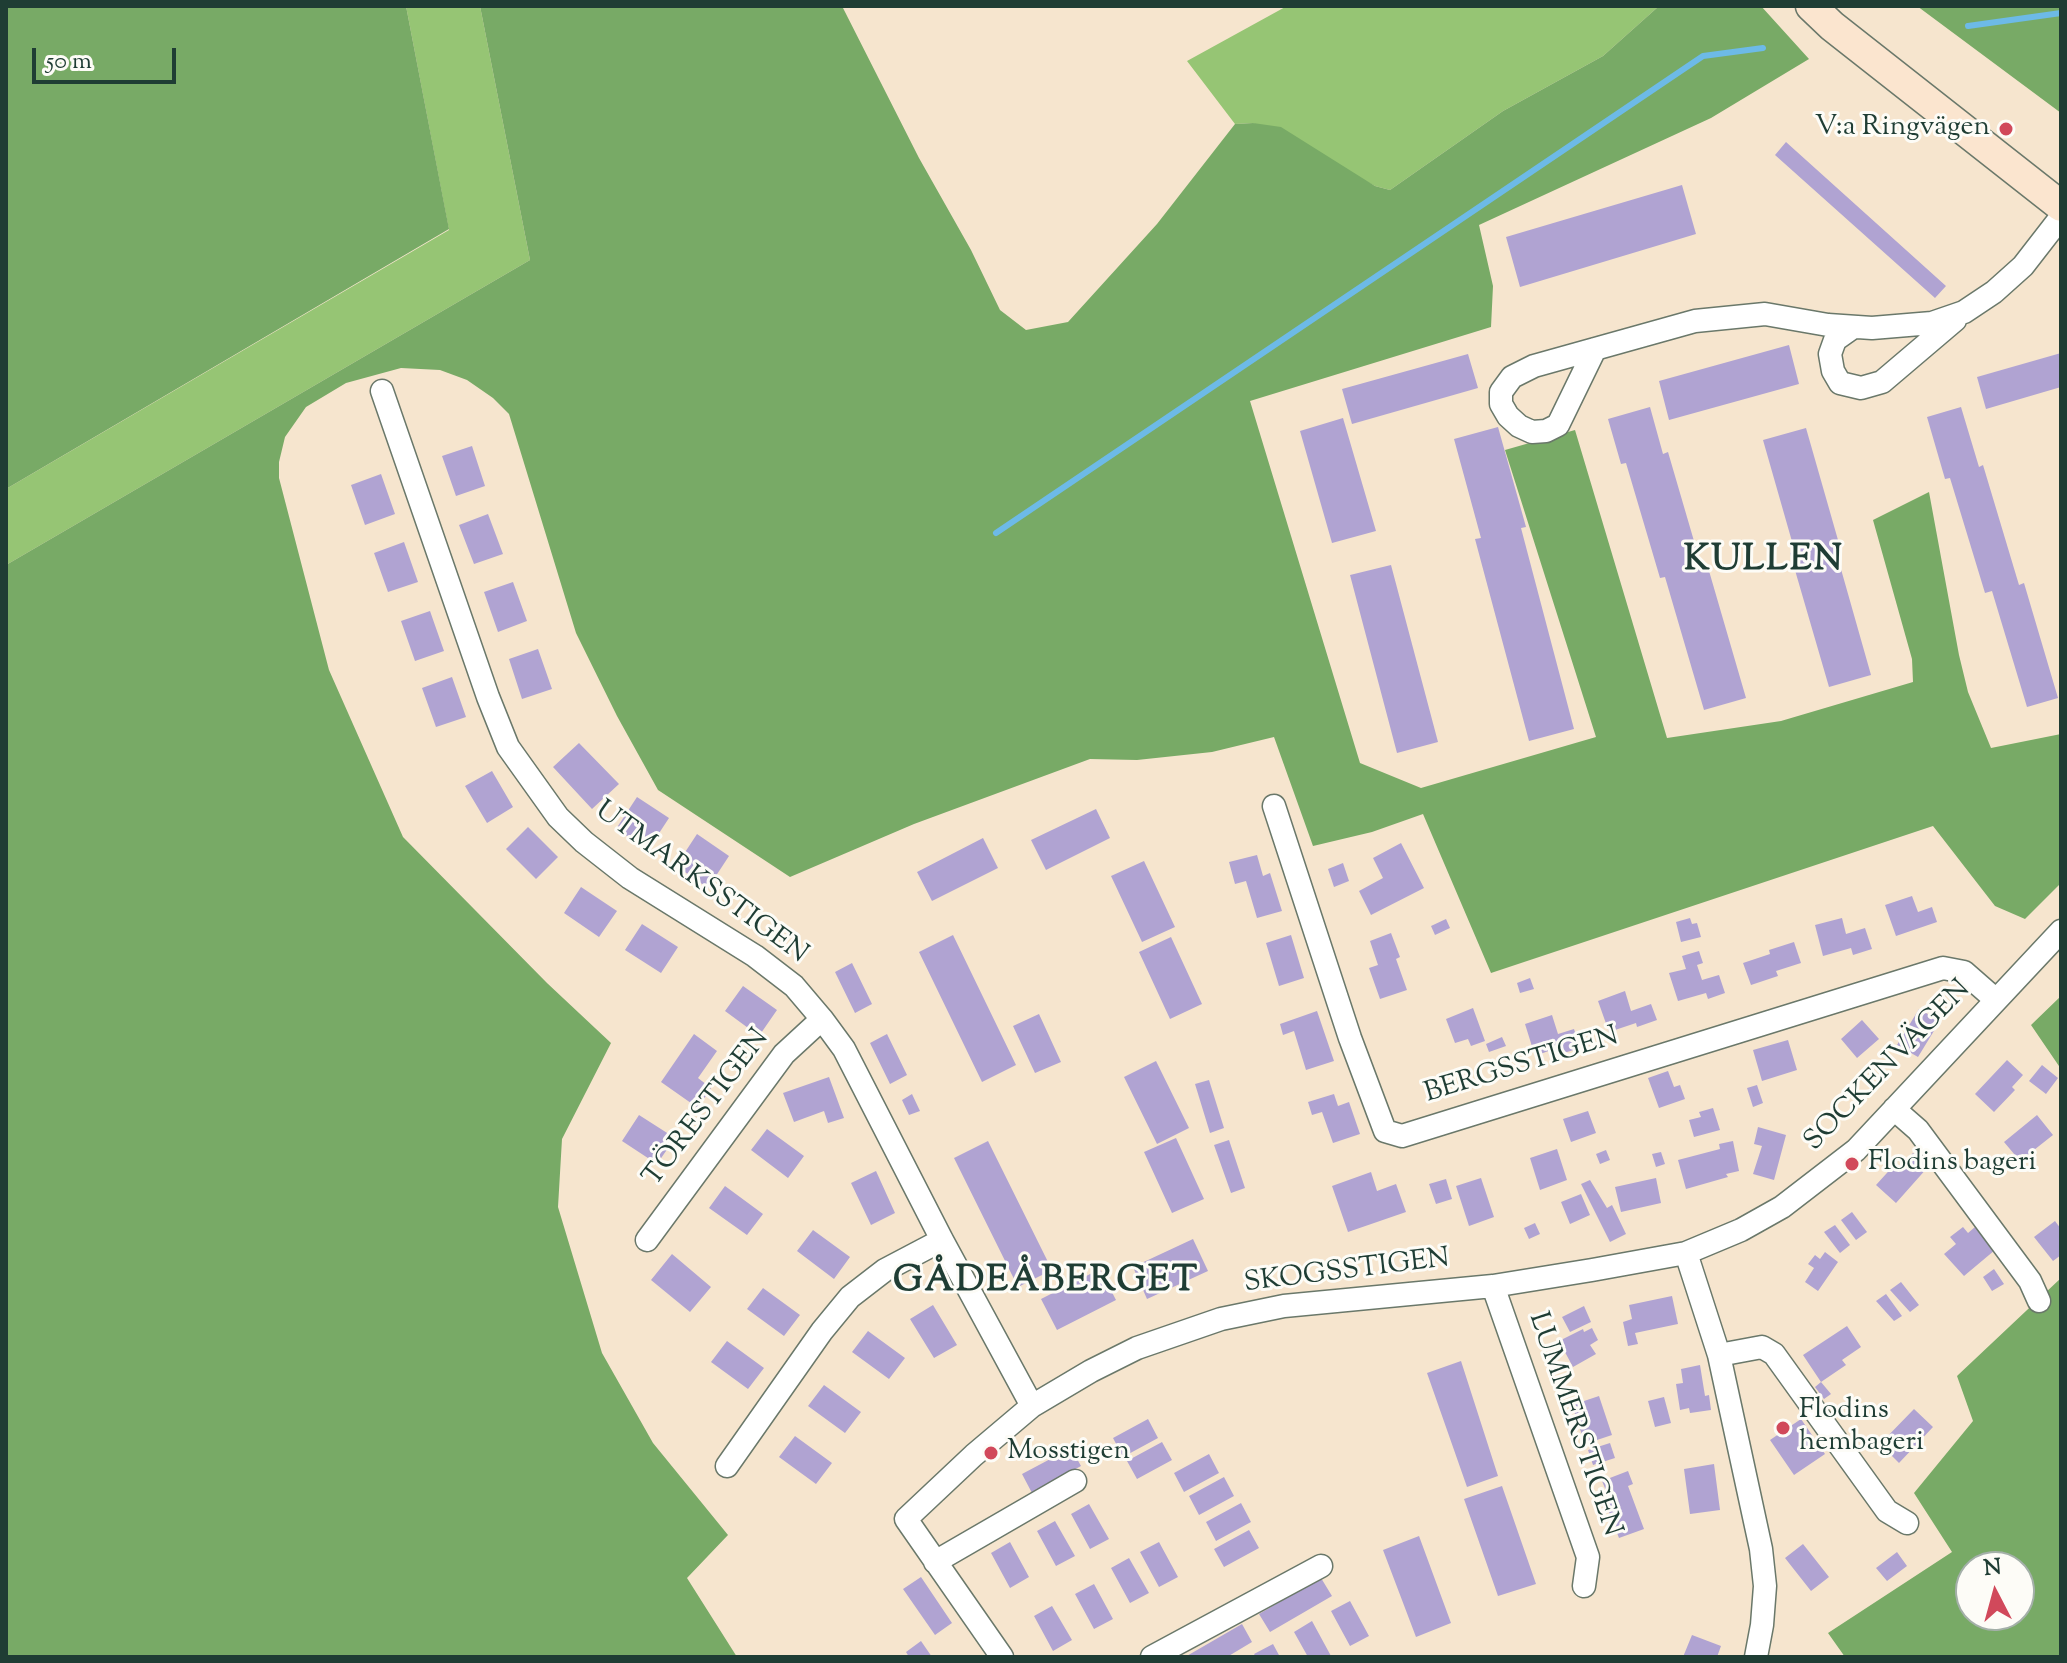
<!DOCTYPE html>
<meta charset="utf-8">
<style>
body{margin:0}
#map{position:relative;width:2067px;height:1663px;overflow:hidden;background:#f6e5ce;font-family:"Sorts Mill Goudy",serif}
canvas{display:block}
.frame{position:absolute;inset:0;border:8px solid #1f3d34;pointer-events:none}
.north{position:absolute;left:1955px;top:1551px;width:80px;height:80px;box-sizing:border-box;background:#fdfcf7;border:2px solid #a4b0a9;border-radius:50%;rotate:354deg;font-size:22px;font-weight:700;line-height:32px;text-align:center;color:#1f3d34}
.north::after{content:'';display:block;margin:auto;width:28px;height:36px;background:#d1495b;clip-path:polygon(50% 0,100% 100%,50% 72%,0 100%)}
.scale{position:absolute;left:32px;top:48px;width:144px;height:36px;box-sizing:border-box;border:4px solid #1f3d34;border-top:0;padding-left:10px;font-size:24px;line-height:28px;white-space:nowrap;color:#1f3d34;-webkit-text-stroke:6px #fdfcf7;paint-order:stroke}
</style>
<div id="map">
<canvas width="2067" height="1663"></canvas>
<div class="frame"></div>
<div class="north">N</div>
<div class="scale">50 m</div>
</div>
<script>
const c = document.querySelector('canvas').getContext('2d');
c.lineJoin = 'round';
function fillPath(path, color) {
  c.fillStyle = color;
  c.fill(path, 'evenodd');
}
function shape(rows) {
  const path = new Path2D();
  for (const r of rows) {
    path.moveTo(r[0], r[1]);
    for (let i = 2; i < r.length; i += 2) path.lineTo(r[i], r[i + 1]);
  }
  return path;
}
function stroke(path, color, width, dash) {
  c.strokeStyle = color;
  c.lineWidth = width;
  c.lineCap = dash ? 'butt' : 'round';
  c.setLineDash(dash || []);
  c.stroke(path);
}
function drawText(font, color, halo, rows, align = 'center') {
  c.font = font + ' "Sorts Mill Goudy",serif';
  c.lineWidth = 6;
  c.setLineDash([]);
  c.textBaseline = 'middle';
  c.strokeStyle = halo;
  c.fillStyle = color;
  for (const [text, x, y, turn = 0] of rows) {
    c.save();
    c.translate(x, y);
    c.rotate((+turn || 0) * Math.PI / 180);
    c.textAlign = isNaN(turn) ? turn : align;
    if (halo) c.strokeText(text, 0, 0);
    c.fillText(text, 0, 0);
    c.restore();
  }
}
const green = shape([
 [406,6,480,6,530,260,6,565,6,489,449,230],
 [1287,6,1659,6,1603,56,1503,111,1390,190,1375,186,1253,123,1235,124,1187,61]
]);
const forest = shape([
 [6,6,406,6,449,229,6,489],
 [480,6,831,6,843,8,919,158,971,250,1000,310,1026,330,1068,322,1157,224,1235,124,1253,123,1281,127,1375,186,1390,190,1503,111,1603,56,1659,6,1761,6,1809,59,1711,118,1479,225,1493,286,1491,327,1250,401,1360,763,1421,788,1596,737,1505,450,1575,430,1667,738,1781,721,1913,682,1912,659,1873,520,1929,492,1959,655,1968,692,1991,748,2061,734,2061,883,2025,919,1995,906,1933,826,1491,973,1423,814,1372,832,1313,846,1274,737,1212,752,1137,760,1090,759,914,824,790,877,658,790,617,716,576,633,509,414,493,398,467,380,440,370,401,368,346,383,306,407,285,437,279,462,279,478,329,670,403,837,547,983,611,1043,562,1139,558,1207,602,1353,653,1443,728,1535,687,1578,737,1657,6,1657,6,565,530,260],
 [1917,6,2061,6,2061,113],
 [2061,996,2061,1069,2031,1025],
 [2061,1278,2061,1657,1845,1657,1828,1633,1952,1552,1914,1493,1973,1421,1957,1376],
 [1971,1567,2019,1567,2019,1615,1971,1615]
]);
const stream = shape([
 [1968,26,2061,13],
 [996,533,1703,56,1763,48]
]);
const building = shape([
 [1786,142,1946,286,1935,298,1775,155],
 [1682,185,1696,234,1520,287,1506,237],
 [1789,345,1799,384,1669,420,1659,381],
 [2061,353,2061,387,1986,409,1977,377],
 [1468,354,1478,388,1352,424,1342,389],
 [1650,407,1663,454,1668,452,1701,565,1707,564,1746,698,1704,710,1665,577,1660,578,1626,463,1621,464,1608,419],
 [1961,407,1979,467,1983,465,2019,585,2024,583,2058,698,2027,707,1992,591,1985,593,1950,478,1945,479,1927,417],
 [1343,418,1376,531,1332,543,1300,431],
 [1498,427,1526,527,1521,528,1574,729,1529,741,1475,539,1481,538,1454,439],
 [1806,428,1838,540,1833,541,1871,675,1829,687,1790,553,1795,552,1763,440],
 [472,446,485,486,456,496,442,456],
 [381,474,395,514,365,525,351,485],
 [488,514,503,554,474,564,459,525],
 [404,542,418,582,388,592,374,553],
 [1391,565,1438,742,1397,753,1350,575],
 [513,582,527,621,498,632,484,592],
 [430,611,444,651,415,661,401,621],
 [538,649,552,689,522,699,509,659],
 [452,677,466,717,436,727,422,688],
 [579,743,619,784,592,809,553,767],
 [492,771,513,807,487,823,465,786],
 [637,797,669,818,648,850,616,829],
 [1096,809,1110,838,1046,870,1031,840],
 [528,827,558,857,536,879,506,849],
 [697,834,729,856,708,888,676,866],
 [983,838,998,868,932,901,917,872],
 [1401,843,1424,888,1371,915,1359,891,1383,878,1373,858],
 [1257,855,1263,876,1270,873,1282,911,1257,918,1246,881,1235,884,1229,862],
 [1144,861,1175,927,1142,942,1111,876],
 [1343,863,1349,881,1334,887,1328,869],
 [581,887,617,911,599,937,564,913],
 [1912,896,1918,912,1932,907,1937,922,1896,936,1885,905],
 [1690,918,1692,924,1697,923,1701,937,1681,942,1676,922],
 [1842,918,1846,934,1865,928,1872,949,1853,955,1851,948,1823,956,1815,925],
 [1446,919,1450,928,1435,935,1431,926],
 [642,924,678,947,661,973,625,950],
 [1391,933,1400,957,1396,959,1407,990,1380,999,1369,968,1378,965,1370,941],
 [953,935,1016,1065,982,1082,919,952],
 [1291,935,1304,978,1279,986,1266,943],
 [1171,937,1202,1004,1170,1019,1139,952],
 [1794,942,1801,963,1776,971,1778,976,1751,985,1743,963,1770,954,1769,950],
 [1699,951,1703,963,1697,965,1702,980,1719,975,1725,993,1708,999,1706,993,1678,1001,1669,973,1686,969,1682,956],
 [852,963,872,1004,855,1013,835,972],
 [1530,978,1534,989,1520,993,1517,983],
 [743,986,777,1010,759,1036,725,1011],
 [1625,991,1631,1011,1651,1004,1657,1020,1637,1027,1636,1023,1609,1032,1598,1001],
 [1473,1008,1485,1041,1471,1046,1468,1039,1455,1043,1446,1019],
 [1919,1009,1940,1021,1918,1057,1897,1045],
 [1317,1011,1334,1061,1306,1070,1294,1031,1283,1035,1280,1024],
 [1039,1014,1061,1062,1035,1073,1013,1026],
 [1552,1015,1558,1034,1574,1029,1580,1048,1564,1053,1562,1046,1535,1056,1525,1024],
 [1862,1020,1879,1039,1857,1058,1841,1039],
 [694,1034,717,1051,698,1078,711,1088,698,1108,661,1082],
 [887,1034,907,1075,890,1084,870,1043],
 [1502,1037,1506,1046,1489,1052,1486,1044],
 [1788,1040,1797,1070,1762,1081,1753,1050],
 [2007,1060,2023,1075,2012,1087,2015,1090,1994,1112,1975,1094],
 [1156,1061,1189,1128,1157,1144,1124,1077],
 [2042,1065,2058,1078,2046,1094,2029,1081],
 [1668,1071,1674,1087,1680,1085,1685,1099,1659,1108,1648,1078],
 [829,1077,844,1118,828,1123,824,1111,794,1122,783,1093],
 [1209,1080,1224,1128,1210,1133,1195,1084],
 [1757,1085,1763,1103,1753,1107,1747,1088],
 [912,1094,920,1111,909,1115,902,1100],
 [1334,1094,1338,1106,1349,1102,1360,1134,1333,1143,1322,1112,1312,1115,1308,1102],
 [1713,1108,1720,1130,1694,1137,1689,1120,1701,1117,1699,1112],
 [1588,1111,1596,1133,1571,1142,1563,1119],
 [639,1115,675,1138,657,1164,622,1141],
 [2037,1115,2053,1135,2020,1161,2004,1142],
 [1758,1127,1786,1135,1774,1180,1753,1174,1762,1146,1754,1144],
 [767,1129,804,1156,788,1178,751,1150],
 [1176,1138,1204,1199,1172,1213,1144,1152],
 [1229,1140,1245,1188,1231,1193,1214,1145],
 [988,1141,1052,1270,1018,1287,954,1158],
 [1733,1141,1739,1171,1726,1174,1728,1177,1686,1189,1678,1160,1720,1149,1719,1144],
 [1557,1149,1567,1180,1540,1190,1530,1158],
 [1606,1150,1610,1160,1600,1164,1596,1154],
 [1661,1152,1665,1164,1656,1167,1652,1154],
 [1913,1153,1928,1167,1896,1203,1876,1185,1896,1163,1900,1167],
 [876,1171,895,1213,871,1225,851,1183],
 [1371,1172,1377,1191,1396,1184,1406,1212,1348,1232,1332,1186],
 [1481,1178,1494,1217,1469,1226,1456,1186],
 [1656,1178,1661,1203,1621,1212,1615,1187],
 [1446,1179,1452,1199,1436,1204,1429,1184],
 [1590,1180,1607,1208,1612,1205,1626,1234,1610,1242,1581,1184],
 [725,1186,763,1214,747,1235,709,1208],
 [1581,1194,1590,1215,1570,1224,1561,1202],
 [1852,1212,1867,1232,1856,1240,1841,1220],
 [2055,1221,2061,1229,2061,1255,2053,1261,2034,1237],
 [1535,1223,1540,1234,1529,1239,1524,1228],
 [1835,1225,1850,1245,1840,1253,1824,1232],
 [1963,1227,1968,1233,1975,1227,1995,1250,1964,1276,1944,1254,1956,1244,1950,1237],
 [813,1230,850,1257,834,1279,797,1251],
 [1193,1239,1208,1271,1147,1299,1133,1267],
 [1825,1252,1838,1262,1818,1291,1805,1282,1814,1268,1808,1264,1815,1255,1820,1259],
 [672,1254,711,1287,690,1312,651,1280],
 [1100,1269,1116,1300,1057,1330,1041,1299],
 [1994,1269,2004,1284,1992,1291,1983,1277],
 [1901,1282,1919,1305,1910,1312,1890,1290],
 [763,1288,800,1315,784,1336,747,1309],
 [1886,1294,1902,1316,1894,1321,1876,1301],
 [1672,1296,1678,1324,1635,1333,1638,1344,1628,1346,1623,1322,1632,1319,1629,1305],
 [933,1305,957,1345,934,1358,910,1319],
 [1584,1306,1591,1322,1570,1332,1562,1317],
 [1847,1326,1861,1347,1842,1360,1846,1365,1821,1382,1803,1355],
 [1592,1328,1598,1340,1590,1345,1596,1354,1573,1367,1559,1341,1583,1329,1584,1332],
 [868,1331,905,1358,889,1379,852,1352],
 [727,1341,764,1368,748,1389,711,1362],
 [1461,1361,1498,1476,1467,1487,1427,1373],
 [1700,1365,1705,1396,1709,1395,1711,1410,1690,1413,1689,1408,1680,1410,1676,1384,1683,1383,1681,1369],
 [1821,1382,1831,1394,1824,1399,1815,1387],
 [824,1385,861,1412,845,1433,808,1406],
 [1599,1396,1612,1435,1585,1444,1572,1405],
 [1664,1397,1671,1423,1655,1427,1648,1401],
 [1914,1409,1933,1427,1899,1463,1880,1444],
 [1148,1419,1158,1438,1123,1457,1113,1438],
 [1801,1419,1825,1454,1794,1475,1770,1440],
 [795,1436,832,1463,816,1484,779,1457],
 [1162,1442,1172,1460,1137,1479,1127,1461],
 [1610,1443,1615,1458,1593,1465,1588,1450],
 [1071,1448,1081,1466,1032,1493,1022,1474],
 [1209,1454,1219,1473,1184,1492,1174,1473],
 [1714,1464,1720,1510,1690,1514,1684,1469],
 [1628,1471,1633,1484,1628,1486,1644,1529,1619,1538,1602,1494,1607,1493,1602,1481],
 [1224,1477,1234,1496,1199,1515,1189,1496],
 [1502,1486,1536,1584,1498,1596,1464,1499],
 [1241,1503,1251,1522,1216,1541,1206,1522],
 [1089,1504,1109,1539,1090,1549,1071,1514],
 [1055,1521,1075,1556,1056,1566,1037,1531],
 [1249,1530,1259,1548,1224,1567,1214,1549],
 [1419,1536,1451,1623,1416,1637,1383,1550],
 [1010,1542,1029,1577,1010,1588,991,1553],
 [1159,1542,1178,1577,1159,1587,1140,1552],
 [1803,1544,1829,1577,1811,1591,1785,1558],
 [1897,1552,1907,1566,1887,1581,1876,1568],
 [1129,1558,1149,1593,1130,1603,1111,1568],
 [921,1577,952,1623,935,1635,903,1589],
 [1321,1578,1332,1596,1270,1632,1259,1614],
 [1094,1584,1113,1619,1094,1629,1075,1594],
 [1350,1601,1369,1636,1350,1646,1331,1611],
 [1052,1606,1072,1640,1053,1651,1034,1616],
 [1312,1621,1331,1656,1330,1657,1308,1657,1294,1632],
 [1242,1624,1252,1642,1227,1657,1185,1657],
 [1692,1635,1721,1646,1717,1657,1683,1657],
 [921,1641,932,1657,909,1657,906,1652],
 [1273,1644,1280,1657,1256,1657,1254,1654]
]);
const street = shape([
 [1852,328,1835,340,1830,354,1833,371,1840,383,1861,388,1882,382,1955,320],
 [1595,349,1558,425,1546,431,1532,432,1519,426,1508,416,1501,404,1501,392,1512,377,1534,366,1695,321,1765,314,1828,325,1872,328,1932,323,1964,312,1994,292,2023,266,2061,217],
 [382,391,488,697,508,747,558,817,584,842,630,878,755,956,794,986,822,1019,844,1049,942,1240,1032,1406],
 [1274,806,1350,1038,1385,1131,1402,1136,1943,968,1964,972,1996,1000],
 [1894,1109,1918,1130,2030,1281,2039,1301],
 [647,1240,784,1054,822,1019],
 [1686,1253,1719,1355,1761,1549,1765,1586,1762,1625,1756,1657],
 [1493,1286,1588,1557,1584,1586],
 [1719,1355,1762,1347,1774,1354,1887,1511,1907,1523],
 [727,1466,822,1331,850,1297,885,1270,942,1240],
 [935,1562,1075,1481],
 [1002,1657,906,1519,974,1455,1032,1406,1091,1371,1137,1348,1221,1319,1284,1306,1493,1286,1592,1270,1686,1253,1741,1230,1782,1207,1856,1150,2061,931],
 [1152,1657,1321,1566]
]);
const secondary = shape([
 [1811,6,1832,26,2061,206]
]);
const markers = [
 [2006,129,8,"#d1495b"],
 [1852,1164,8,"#d1495b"],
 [1783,1428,8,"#d1495b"],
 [991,1453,8,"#d1495b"]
];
const poiNames = [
 ["V:a Ringvägen",1990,129,"right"],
 ["Flodins bageri",1868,1164],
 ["Flodins",1799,1412],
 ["hembageri",1799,1444],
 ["Mosstigen",1007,1453]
];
const streetNames = [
 ["UTMARKSSTIGEN",700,884,36],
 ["BERGSSTIGEN",1522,1067,-17],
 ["SOCKENVÄGEN",1889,1067,-46],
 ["TÖRESTIGEN",708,1109,-53],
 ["SKOGSSTIGEN",1347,1273,-7],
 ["LUMMERSTIGEN",1573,1425,71]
];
const districtNames = [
 ["KULLEN",1764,563],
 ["GÅDEÅBERGET",1046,1284]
];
fillPath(green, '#96c574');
fillPath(forest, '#78aa66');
stroke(stream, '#6dbae7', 6);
fillPath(building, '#b0a3d2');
stroke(street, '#6a786a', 25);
stroke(secondary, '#6a786a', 33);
stroke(street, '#fff', 22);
stroke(secondary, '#fbe5cf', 30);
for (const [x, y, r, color] of markers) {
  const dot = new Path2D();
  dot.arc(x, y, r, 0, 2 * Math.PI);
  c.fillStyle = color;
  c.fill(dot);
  stroke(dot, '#fdfcf7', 3);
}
drawText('28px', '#1f3d34', '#fdfcf7', poiNames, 'left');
drawText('28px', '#1f3d34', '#fdfcf7', streetNames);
c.letterSpacing = '2px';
drawText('bold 36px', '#1f3d34', '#fdfcf7', districtNames);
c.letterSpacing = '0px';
</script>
